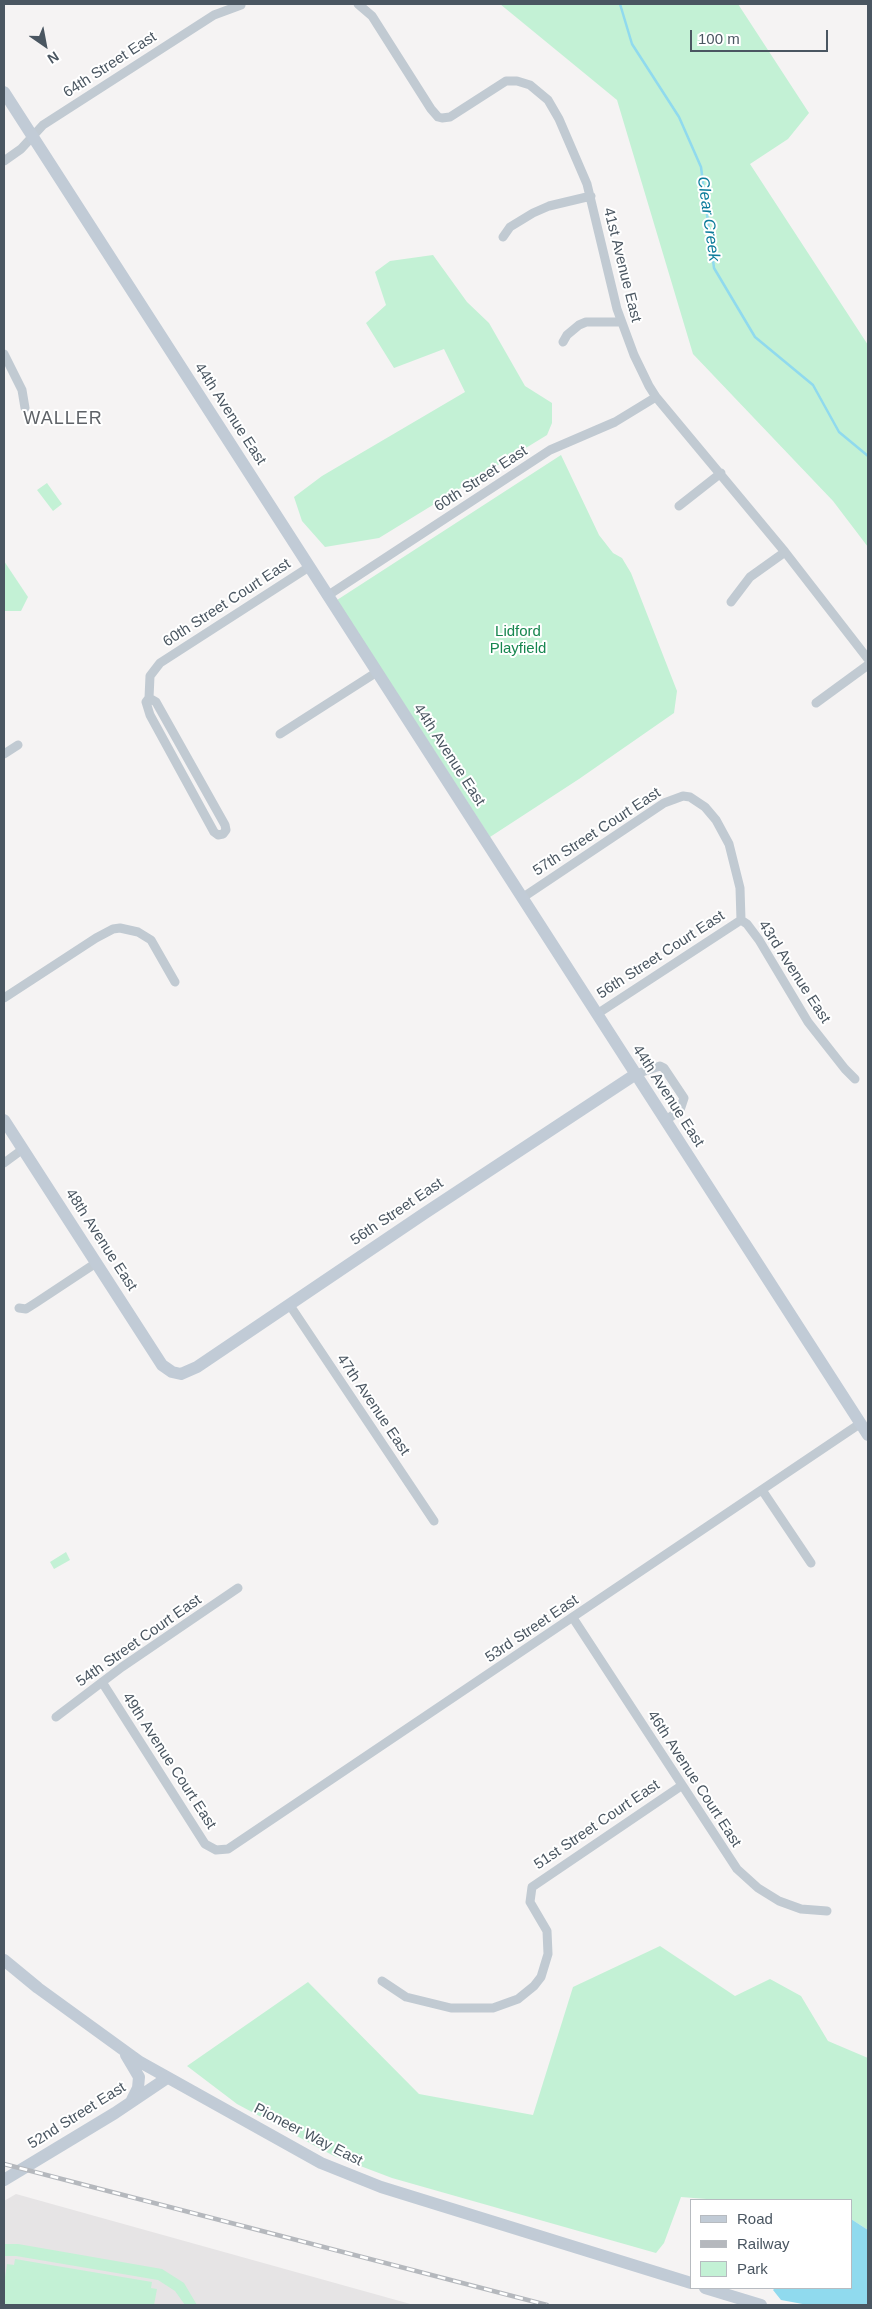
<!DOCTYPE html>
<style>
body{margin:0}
#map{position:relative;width:872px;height:2309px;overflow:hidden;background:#f5f3f3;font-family:Helvetica,sans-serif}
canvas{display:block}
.frame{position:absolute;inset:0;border:5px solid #4a5661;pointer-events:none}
.legend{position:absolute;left:690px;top:2199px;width:162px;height:90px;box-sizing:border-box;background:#fff;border:1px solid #b7bbc0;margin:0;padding:6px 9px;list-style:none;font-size:15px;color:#4a5661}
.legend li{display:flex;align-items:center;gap:10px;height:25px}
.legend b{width:25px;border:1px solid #b7bbc0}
.north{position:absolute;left:20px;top:20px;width:50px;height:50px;-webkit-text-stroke:4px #fff;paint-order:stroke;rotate:147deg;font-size:14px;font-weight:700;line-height:20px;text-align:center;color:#4a5661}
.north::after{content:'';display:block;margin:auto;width:18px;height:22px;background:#4a5661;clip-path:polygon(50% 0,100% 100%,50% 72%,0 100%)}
.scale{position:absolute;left:690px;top:30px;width:138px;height:22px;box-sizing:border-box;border:2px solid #4a5661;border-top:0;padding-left:6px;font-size:15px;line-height:18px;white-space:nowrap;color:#4a5661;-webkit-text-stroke:4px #fff;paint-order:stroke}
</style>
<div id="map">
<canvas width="872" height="2309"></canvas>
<div class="frame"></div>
<ul class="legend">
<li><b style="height:6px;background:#c1cbd6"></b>Road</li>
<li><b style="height:6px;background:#b5b8bd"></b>Railway</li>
<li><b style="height:14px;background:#c3f1d5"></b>Park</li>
</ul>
<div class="north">N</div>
<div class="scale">100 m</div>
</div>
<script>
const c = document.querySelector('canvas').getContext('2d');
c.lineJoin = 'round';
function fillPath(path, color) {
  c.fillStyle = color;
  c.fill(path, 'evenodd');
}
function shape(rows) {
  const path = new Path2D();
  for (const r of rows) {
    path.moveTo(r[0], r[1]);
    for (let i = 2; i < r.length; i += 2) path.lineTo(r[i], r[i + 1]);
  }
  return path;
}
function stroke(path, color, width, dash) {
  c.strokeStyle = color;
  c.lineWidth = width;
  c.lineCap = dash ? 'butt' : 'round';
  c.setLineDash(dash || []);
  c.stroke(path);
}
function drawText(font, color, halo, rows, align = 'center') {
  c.font = font + ' Helvetica,sans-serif';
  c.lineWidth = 4;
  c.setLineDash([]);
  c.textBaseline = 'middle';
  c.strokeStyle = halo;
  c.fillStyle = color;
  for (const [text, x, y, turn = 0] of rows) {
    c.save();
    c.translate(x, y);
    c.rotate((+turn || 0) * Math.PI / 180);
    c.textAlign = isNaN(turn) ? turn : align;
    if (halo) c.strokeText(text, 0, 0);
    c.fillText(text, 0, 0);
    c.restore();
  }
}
const education = shape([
 [16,2194,414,2305,4,2305,4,2201]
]);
const green = shape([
 [500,4,738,4,809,113,788,139,750,164,868,345,868,547,833,501,693,354,617,100],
 [433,255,467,302,489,323,525,386,552,403,552,423,547,435,379,538,325,547,302,521,294,497,322,476,465,392,444,349,394,368,366,323,386,305,375,272,390,261],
 [561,455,599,535,613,553,622,558,631,573,677,691,674,713,579,779,490,837,337,600],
 [47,483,62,504,53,511,37,490],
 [4,561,28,597,21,611,4,611],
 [66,1552,70,1560,54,1569,50,1562],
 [660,1946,735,1996,770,1979,801,1996,828,2041,868,2058,868,2230,851,2219,851,2200,719,2200,681,2197,664,2243,656,2253,392,2178,334,2156,237,2104,187,2066,308,1982,419,2094,533,2115,573,1987],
 [4,2244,18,2244,162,2269,184,2283,197,2305,185,2305,175,2291,158,2280,16,2256,4,2256],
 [15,2259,152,2282,151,2288,157,2289,154,2305,4,2305,4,2284,7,2264,14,2265]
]);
const water = shape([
 [851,2219,868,2230,868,2305,808,2305,781,2300,773,2290,775,2288,851,2288]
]);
const stream = shape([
 [620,4,632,44,679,117,701,167,714,268,755,337,813,385,839,432,868,456]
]);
const street = shape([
 [358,4,372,16,431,109,438,117,442,118,450,117,506,81,517,81,530,85,548,100,559,119,587,184,617,309,634,355,649,386,656,397,785,552,868,659],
 [4,161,21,149,43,125,214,15,241,5],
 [503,237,510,227,533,213,549,206,591,196],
 [563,342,567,335,579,325,586,322,621,322],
 [4,354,22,390,25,408],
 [679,506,721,473],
 [327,596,550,450,615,422,656,397],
 [731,602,750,577,785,552],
 [149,698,156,702,225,825,226,830,223,834,218,835,214,832,150,715,146,702,149,698,150,676,160,663,309,567],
 [816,703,868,665],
 [280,734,377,672],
 [4,754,18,745],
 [522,898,664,803,683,796,690,797,705,807,716,820,729,844,740,888,741,920],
 [741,920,747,924,759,940,808,1022,845,1069,855,1079],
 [4,998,96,938,113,929,120,928,138,932,151,940,175,982],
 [597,1014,741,920],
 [636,1074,660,1066,664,1068,684,1098,680,1110,665,1121],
 [4,1163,23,1149],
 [289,1304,434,1521],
 [19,1308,26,1309,37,1302,96,1263],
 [762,1490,811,1563],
 [573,1618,737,1869,758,1888,779,1901,801,1909,827,1911],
 [102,1682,205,1844,216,1850,228,1849,861,1423],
 [56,1717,122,1667,238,1588],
 [382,1981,406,1997,451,2008,493,2008,518,1999,534,1986,541,1977,548,1954,547,1931,530,1902,532,1887,681,1786]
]);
const secondary = shape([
 [4,92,868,1435],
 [4,1120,162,1365,172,1372,181,1374,197,1367,425,1213,636,1074],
 [4,1960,38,1988,140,2062,321,2163,381,2187,691,2283],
 [126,2055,139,2077,138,2088,132,2100],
 [4,2180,115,2113,167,2078],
 [705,2288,761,2305]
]);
const rail = shape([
 [4,2164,547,2305]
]);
const streetNames = [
 ["64th Street East",110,65,-33],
 ["41st Avenue East",622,265,76],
 ["44th Avenue East",230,414,57],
 ["60th Street East",481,479,-33],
 ["60th Street Court East",227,603,-33],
 ["44th Avenue East",449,755,57],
 ["57th Street Court East",597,832,-33],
 ["56th Street Court East",661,955,-33],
 ["43rd Avenue East",794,972,57],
 ["44th Avenue East",668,1096,57],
 ["56th Street East",397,1212,-34],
 ["48th Avenue East",101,1240,57],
 ["47th Avenue East",373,1405,56],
 ["53rd Street East",532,1629,-34],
 ["54th Street Court East",139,1641,-35],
 ["49th Avenue Court East",169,1761,57],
 ["46th Avenue Court East",694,1779,57],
 ["51st Street Court East",597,1825,-34],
 ["52nd Street East",77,2116,-32],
 ["Pioneer Way East",308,2135,27]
];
const parkNames = [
 ["Lidford",518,632],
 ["Playfield",518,649]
];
const waterNames = [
 ["Clear Creek",708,219,82]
];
const quarterNames = [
 ["WALLER",63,419]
];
fillPath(education, '#e6e4e5');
fillPath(green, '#c3f1d5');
fillPath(water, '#90daee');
stroke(stream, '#90daee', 2.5);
stroke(street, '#c1cad2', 9);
stroke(secondary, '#c1cbd6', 12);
stroke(rail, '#b5b8bd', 4.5);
stroke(rail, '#fff', 2.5, [8]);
drawText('15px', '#4a5661', '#fff', streetNames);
drawText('15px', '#17864f', '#fff', parkNames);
drawText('italic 16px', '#0c7c9b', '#fff', waterNames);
c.letterSpacing = '1px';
drawText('18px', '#5f6368', '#fff', quarterNames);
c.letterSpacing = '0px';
</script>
